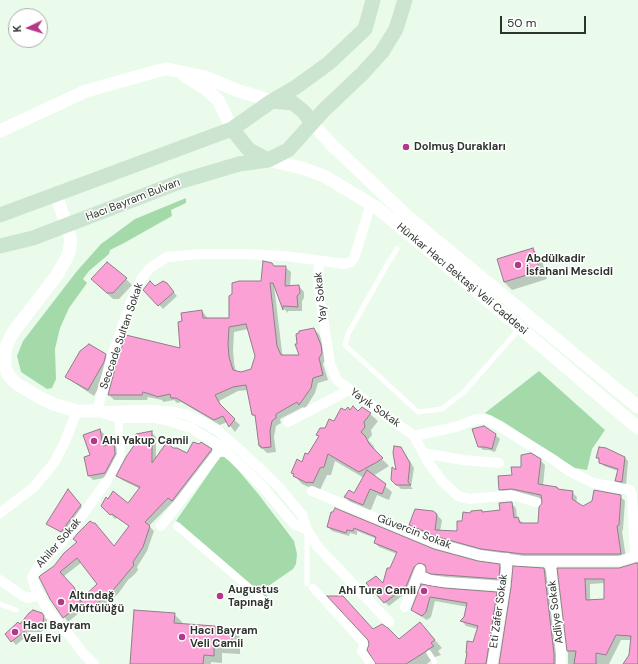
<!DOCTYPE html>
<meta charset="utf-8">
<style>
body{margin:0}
#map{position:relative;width:638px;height:664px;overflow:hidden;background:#eafbec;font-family:"DM Sans",sans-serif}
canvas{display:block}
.north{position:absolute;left:8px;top:8px;width:40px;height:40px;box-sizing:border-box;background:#fff;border:1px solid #abadab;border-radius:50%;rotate:266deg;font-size:11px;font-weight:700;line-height:16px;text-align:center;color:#2d332d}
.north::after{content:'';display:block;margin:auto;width:14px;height:18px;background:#b3388a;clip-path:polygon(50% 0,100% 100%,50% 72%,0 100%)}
.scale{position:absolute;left:500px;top:16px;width:86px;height:18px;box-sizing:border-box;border:2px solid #2d332d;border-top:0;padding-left:5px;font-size:12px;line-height:14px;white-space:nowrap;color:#2d332d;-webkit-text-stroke:3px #fff;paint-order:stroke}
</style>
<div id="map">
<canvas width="638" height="664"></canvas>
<div class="north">K</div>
<div class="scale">50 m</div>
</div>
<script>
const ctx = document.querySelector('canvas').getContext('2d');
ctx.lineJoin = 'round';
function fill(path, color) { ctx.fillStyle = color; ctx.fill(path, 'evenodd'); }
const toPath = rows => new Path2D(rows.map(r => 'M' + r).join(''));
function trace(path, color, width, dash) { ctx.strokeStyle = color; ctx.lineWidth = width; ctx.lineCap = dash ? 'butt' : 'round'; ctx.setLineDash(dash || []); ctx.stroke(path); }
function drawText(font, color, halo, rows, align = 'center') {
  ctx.font = font + ' "DM Sans",sans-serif'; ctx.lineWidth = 3; ctx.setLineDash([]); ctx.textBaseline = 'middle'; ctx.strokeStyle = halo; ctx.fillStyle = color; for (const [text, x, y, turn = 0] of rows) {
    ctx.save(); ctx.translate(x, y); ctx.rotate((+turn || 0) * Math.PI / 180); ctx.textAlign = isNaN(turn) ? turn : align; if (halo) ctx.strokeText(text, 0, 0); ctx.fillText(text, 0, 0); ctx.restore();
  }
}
const green = toPath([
 [186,198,186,203,171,210,172,216,124,243,110,250,109,254,89,271,83,279,87,283,69,308,60,328,55,349,56,379,52,388,47,389,21,372,17,356,23,341,77,271,101,244,135,219],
 [539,371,605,430,592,449,587,470,575,468,502,421,485,413],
 [220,457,226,457,234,465,259,495,294,541,297,554,296,564,293,569,264,589,270,603,176,521]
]);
const shadow = toPath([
 [533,249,541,257,547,279,512,290,504,282],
 [272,264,276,267,285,267,291,272,290,287,299,286,304,292,304,298,302,301,302,311,288,311,288,313,284,309,274,285,282,352,283,356,300,356,314,329,319,334,325,351,326,358,323,364,328,380,318,383,315,393,305,409,303,407,280,419,281,423,276,426,274,437,276,452,267,453,260,446,256,418,252,414,248,390,238,391,219,401,224,410,240,425,235,432,227,422,220,425,181,402,177,403,174,400,163,402,162,400,148,397,147,400,114,400,109,395,181,349,202,311,207,317,207,319,230,319,262,282],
 [248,329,256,356,252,370,241,373,236,372,234,363,233,350,234,332],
 [126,279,132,285,119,299,113,299,98,285],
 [155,287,171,289,177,296,163,309,145,289],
 [105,355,111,361,109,368,94,396,73,382,67,376],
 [345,411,370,414,378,421,371,430,372,435,368,440,373,445,377,454,389,466,373,476,392,492,389,500,377,495,370,512,352,504,345,497,355,494,364,478,335,461,331,475,327,475,320,490,315,490,302,484,292,473,303,463,325,429,334,423],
 [486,427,500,439,495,452,489,450,483,450,479,446,473,430],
 [100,430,104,434,106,446,114,444,118,448,119,458,109,477,93,480,89,476,86,458,91,456],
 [151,432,156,437,156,460,173,449,187,454,211,449,215,454,176,505,173,502,149,526,154,531,147,551,137,567,138,570,135,574,128,580,118,594,94,613,82,601,85,608,68,622,51,599,55,567,77,542,74,539,95,524,115,547,130,527,117,518,115,519,102,505,128,504,140,489,122,480,117,476],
 [82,562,99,584,81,600,78,592,63,577],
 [400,448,404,452,414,468,411,487,413,489,401,489,396,484],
 [624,457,628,461,626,485,620,484,616,480,618,471,604,466,597,458],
 [540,460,545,465,543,486,557,488,560,490,572,492,577,497,576,503,583,507,620,496,625,501,623,530,622,531,626,558,529,559,487,553,444,541,415,530,410,524,437,515,442,520,440,531,458,532,463,522,471,514,481,511,483,513,501,510,511,503,516,508,517,518,523,523,539,524,543,504,542,499,518,493,505,494,500,489,522,468],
 [71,494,84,509,65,535,48,523],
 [332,513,434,550,478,562,499,565,503,569,502,582,436,577,431,575,427,571,427,567,423,566,407,597,403,595,389,606,367,584,383,585,397,554,379,547,375,543,377,539,357,531,357,535,350,533,349,536,332,531,328,527],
 [638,564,638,664,624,664,630,655,632,640,621,640,609,664,568,664,568,654,558,568,619,568],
 [605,583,605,600,590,601,590,584],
 [544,568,549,573,559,664,500,664],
 [422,585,444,589,497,593,502,598,491,664,466,664,468,654,467,653,474,643,478,629,466,626,462,621,465,617,468,607,435,601,431,617,427,620,417,614,412,610],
 [343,597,373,630,399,640,427,631,442,648,438,651,441,655,435,657,427,664,377,664,370,643],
 [41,614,47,620,47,627,41,632,27,632,29,634,16,645,6,634],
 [174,614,182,622,182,625,215,627,217,629,232,629,240,637,240,654,222,653,222,663,211,662,211,664,132,664]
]);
const building = toPath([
 [533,248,540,271,504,282,497,259,533,248],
 [263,261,272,263,274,266,286,266,285,286,299,285,300,293,297,296,298,307,283,306,283,310,273,283,270,283,277,346,281,355,299,355,295,344,297,344,296,334,299,333,299,331,314,328,321,345,322,353,319,358,323,375,313,378,311,388,299,405,297,402,276,414,276,418,272,421,270,431,271,447,261,448,261,446,259,446,255,415,252,415,246,385,233,387,215,395,220,404,235,419,229,427,223,416,214,420,176,398,171,398,170,394,157,397,156,396,143,392,142,395,108,395,117,361,126,335,180,348,178,322,182,321,181,313,202,310,203,318,229,318,229,296,232,294,232,283,239,281,261,281,263,261],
 [246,324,255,356,251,369,241,372,233,370,229,357,228,344,229,327,246,324],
 [107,262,127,278,113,293,107,293,91,279,107,262],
 [150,281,155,286,163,281,167,283,174,292,158,306,143,290,150,281],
 [89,344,106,354,104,362,88,390,65,377,80,351,89,344],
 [353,406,358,411,362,407,371,413,364,422,365,427,361,432,366,437,366,438,370,445,383,458,377,462,359,472,328,454,324,467,320,468,313,483,308,482,307,483,293,476,294,474,291,473,297,459,302,462,305,453,308,454,319,436,316,435,320,428,325,428,329,419,334,421,341,408,345,410,348,407,350,410,353,406],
 [484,426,496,434,492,449,485,447,478,447,472,429,484,426],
 [100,429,103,446,114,443,115,454,105,473,88,476,84,457,90,455,83,435,100,429],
 [152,431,152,463,167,442,173,448,177,448,187,453,193,442,199,444,201,442,212,449,172,501,168,498,145,522,150,526,143,547,133,562,134,565,114,589,101,600,89,610,80,600,97,584,77,558,60,572,74,587,81,604,63,618,50,599,39,577,41,575,54,566,64,553,77,542,73,539,78,533,90,521,93,523,95,523,114,546,129,526,112,514,110,515,101,506,106,497,108,499,113,491,128,503,140,487,116,476,126,457,135,444,135,436,136,434,152,431],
 [394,446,401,447,410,463,408,482,411,485,396,485,391,480,392,467,396,470,393,453,394,446],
 [599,447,606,448,625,457,622,482,615,481,618,469,599,463,599,458,596,458,599,447],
 [531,453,541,459,538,484,557,487,558,489,573,491,572,499,583,506,592,501,594,490,621,495,619,525,617,526,621,554,523,554,481,549,438,537,409,525,415,509,433,511,437,514,435,530,457,531,457,521,462,521,463,512,470,513,471,511,482,510,482,512,500,510,499,503,510,502,512,502,514,518,518,517,520,523,538,523,539,507,542,503,541,495,512,489,499,490,498,476,512,475,511,467,521,467,521,455,531,453],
 [367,470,386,484,382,494,370,489,363,505,344,497,349,490,354,493,367,470],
 [68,489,81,505,61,532,46,524,68,489],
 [335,508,434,549,478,561,500,564,499,579,431,574,426,572,426,568,425,565,419,563,414,567,403,594,399,592,384,603,366,583,376,576,383,583,387,568,390,568,397,552,374,543,376,537,354,528,353,531,347,530,346,533,327,527,331,512,333,512,335,508],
 [636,563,638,563,638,664,623,664,629,655,631,636,616,635,606,655,596,653,596,664,574,664,576,651,567,651,557,568,619,568,636,563],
 [585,579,604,579,604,599,586,600,585,579],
 [513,566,544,568,554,654,554,664,499,664,511,587,513,566],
 [421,584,444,588,497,592,486,664,465,664,467,653,466,653,467,641,473,642,478,626,460,621,464,617,467,603,430,597,426,612,422,616,411,610,421,584],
 [327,596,343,596,373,629,382,624,388,628,399,639,420,622,435,640,431,643,434,646,427,650,425,652,406,664,376,664,367,650,369,644,368,640,327,596],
 [33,610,42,613,44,616,43,623,37,628,25,629,26,630,11,642,5,634,18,622,20,624,29,613,33,610],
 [134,610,175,613,174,623,215,626,215,628,232,628,232,646,214,646,214,656,204,655,203,664,130,664,134,610]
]);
const service = toPath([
 [397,249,388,263,348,334,345,345,418,412,442,409,464,392,520,328],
 [307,533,307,584],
 [0,604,16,610],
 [429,653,435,662,434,664]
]);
const pedestrian = toPath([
 [107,481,121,455,118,418],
 [177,526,269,605],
 [313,588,364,644,361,651,371,664]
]);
const minor = toPath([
 [319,261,318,284,330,364,337,380,414,436,428,462,442,481,458,496,469,499,511,495,536,502],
 [97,411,111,359,130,304,141,279,150,268,167,257,200,254,246,254,285,256,345,264,351,262,354,258,371,204],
 [97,411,118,418,155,418,166,420,191,428,215,443,231,456,262,486,294,524,307,530,318,547,389,622],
 [103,411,152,410,175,412,187,415,205,423,218,431,240,450,279,487,302,515,307,530],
 [288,422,349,390],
 [414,436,455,427,477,419,483,419,489,420,554,460,569,471,593,483,630,490,632,495,635,556],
 [423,453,463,460,499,463],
 [312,491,436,543,480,555,523,561,619,561,635,556,638,556],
 [0,513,34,487,54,463,64,444,77,411],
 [161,526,225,443],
 [550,561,561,654,561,664],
 [418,576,430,580,445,582,505,586],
 [0,580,23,596,29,598,39,595],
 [405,607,420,569],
 [94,664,82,652,75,642,49,612,35,587,32,577,38,567,62,543,107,481],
 [492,664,504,592,507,558]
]);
const tertiary = toPath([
 [185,76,206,89,218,100,232,129],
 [312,123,332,145,408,217,638,407],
 [0,131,86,91,157,71,167,69,205,77,236,90,272,101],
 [268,160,302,168,324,176,376,207,426,248,638,428],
 [56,194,71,240,69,252,66,259,57,275,14,331,7,344,5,354,5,366,8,375,17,384,39,397,53,404,77,411,97,411]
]);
const secondary = toPath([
 [272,101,293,103,304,112,312,123],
 [232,129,249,150,268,160],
 [0,215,232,129,272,101,296,87,329,63,365,29,373,0],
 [0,246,33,238,182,181,239,164,268,160,288,150,324,110,362,74,382,52,396,29,405,0]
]);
const markers = [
 [406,147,4,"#b3388a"],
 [518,265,4,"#b3388a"],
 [94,441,4,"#b3388a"],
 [424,591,4,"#b3388a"],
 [220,596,4,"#b3388a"],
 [61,602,4,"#b3388a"],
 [15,632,4,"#b3388a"],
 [182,637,4,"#b3388a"]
];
const poiNames = [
 ["Dolmuş Durakları",414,147],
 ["Abdülkadir",526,259],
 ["İsfahani Mescidi",526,272],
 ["Ahi Yakup Camii",102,441],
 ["Augustus",228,590],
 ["Tapınağı",228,603],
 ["Ahi Tura Camii",416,591,"right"],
 ["Altındağ",69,596],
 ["Müftülüğü",69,609],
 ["Hacı Bayram",23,626],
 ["Veli Evi",23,639],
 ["Hacı Bayram",190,631],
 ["Veli Camii",190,644]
];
const streetNames = [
 ["Hacı Bayram Bulvarı",133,200,-21],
 ["Hünkar Hacı Bektaşi Veli Caddesi",462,279,40],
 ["Yay Sokak",321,297,-96],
 ["Seccade Sultan Sokak",122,336,-71],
 ["Yayık Sokak",375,408,35],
 ["Güvercin Sokak",414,532,21],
 ["Ahiler Sokak",59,543,-49],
 ["Eti Zafer Sokak",499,611,-82],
 ["Adliye Sokak",556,612,-97]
];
fill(green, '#a4daa9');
fill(shadow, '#0003');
fill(building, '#fba1d6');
trace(building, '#907e88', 1);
trace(service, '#fff', 5);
trace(pedestrian, '#fff', 8);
trace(minor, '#fff', 10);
trace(tertiary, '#fff', 13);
trace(secondary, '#cce5d0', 15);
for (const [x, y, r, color] of markers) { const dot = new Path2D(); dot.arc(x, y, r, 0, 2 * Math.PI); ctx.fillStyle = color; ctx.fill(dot); trace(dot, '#fff', 1.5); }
drawText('bold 11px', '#2d332d', '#fff', poiNames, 'left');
drawText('11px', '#2d332d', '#fff', streetNames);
</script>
